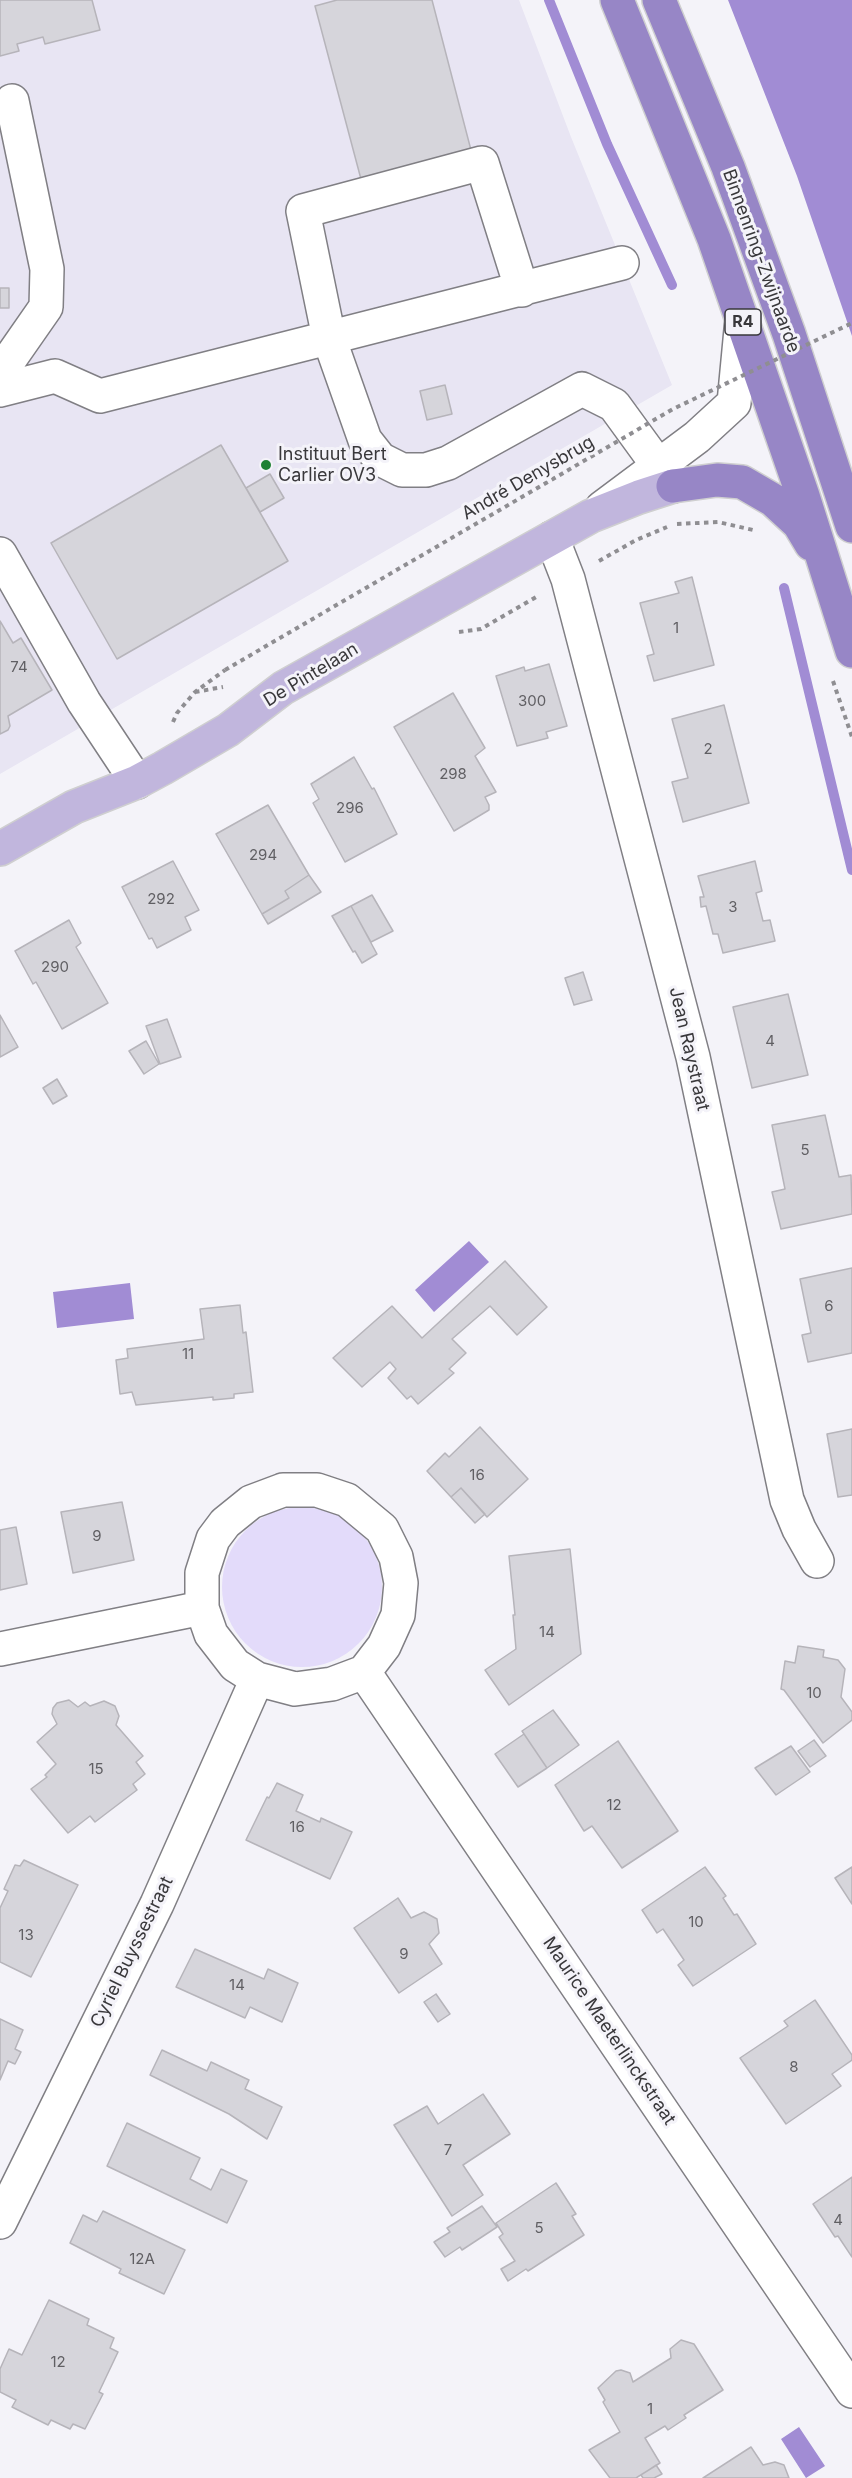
<!DOCTYPE html>
<meta charset="utf-8">
<style>
body{margin:0}
canvas{display:block;background:#f4f3f9}
</style>
<canvas width="852" height="2478"></canvas>
<script>
const ctx = document.querySelector('canvas').getContext('2d');
ctx.lineJoin = 'round';
function fill(path, color) { ctx.fillStyle = color; ctx.fill(path, 'evenodd'); }
const toPath = rows => new Path2D(rows.map(r => 'M' + r).join(''));
function trace(path, color, width, dash) { ctx.strokeStyle = color; ctx.lineWidth = width; ctx.lineCap = dash ? 'butt' : 'round'; ctx.setLineDash(dash || []); ctx.stroke(path); }
function drawText(font, color, halo, rows, align = 'center') {
  ctx.font = font + ' Inter,sans-serif'; ctx.lineWidth = 6; ctx.setLineDash([]); ctx.textBaseline = 'middle'; ctx.strokeStyle = halo; ctx.fillStyle = color; for (const [text, x, y, turn = 0] of rows) {
    ctx.save(); ctx.translate(x, y); ctx.rotate((+turn || 0) * Math.PI / 180); ctx.textAlign = isNaN(turn) ? turn : align; if (halo) ctx.strokeText(text, 0, 0); ctx.fillText(text, 0, 0); ctx.restore();
  }
}
const built = toPath([
 [0,0,519,0,571,137,672,385,0,774]
]);
const green = toPath([
 '222 1587a80 80 0 1 1 160 0a80 80 0 1 1-160 0Z'
]);
const water = toPath([
 [728,0,852,0,852,336,797,176],
 [469,1241,489,1262,434,1312,415,1290],
 [130,1283,134,1319,57,1328,53,1292],
 [799,2427,825,2466,806,2478,781,2439]
]);
const stream = toPath([
 [549,0,607,144,672,285],
 [784,588,852,870]
]);
const building = toPath([
 [0,0,92,0,100,30,45,44,43,37,17,44,19,51,0,56,0,0],
 [337,0,432,0,472,154,362,183,315,6,337,0],
 [0,288,9,288,9,308,0,308,0,288],
 [445,385,452,414,427,420,420,391,445,385],
 [221,445,288,561,117,659,51,543,221,445],
 [270,474,284,498,260,512,246,488,270,474],
 [692,577,714,665,654,681,647,656,654,654,640,603,679,593,675,582,692,577],
 [0,621,13,643,21,638,52,690,8,716,10,726,8,730,0,734,0,621],
 [549,664,567,726,546,732,548,738,517,746,496,676,524,667,525,671,549,664],
 [453,693,485,748,475,756,496,792,485,797,489,805,489,810,454,831,394,727,453,693],
 [724,705,749,803,683,822,672,782,688,778,672,719,724,705],
 [354,757,372,789,374,788,397,834,345,862,313,803,319,799,311,784,354,757],
 [268,805,309,875,285,891,289,898,262,914,216,834,268,805],
 [173,861,199,910,185,917,191,930,157,948,152,938,149,939,122,887,173,861],
 [755,861,762,891,756,893,763,921,770,920,775,941,723,953,718,934,713,934,706,906,701,907,700,897,704,897,698,876,755,861],
 [309,875,321,892,268,924,262,914,289,898,285,891,309,875],
 [372,895,393,931,371,942,351,906,372,895],
 [351,906,377,954,362,963,355,951,353,952,332,916,351,906],
 [69,920,81,943,76,947,108,1003,62,1029,36,982,33,984,15,951,69,920],
 [583,972,592,1000,574,1005,565,978,583,972],
 [788,994,808,1075,752,1088,733,1007,788,994],
 [0,1015,18,1047,0,1057,0,1015],
 [167,1019,181,1057,160,1064,146,1026,167,1019],
 [146,1041,159,1064,144,1074,129,1051,146,1041],
 [57,1079,67,1096,53,1104,43,1088,57,1079],
 [825,1115,839,1177,851,1175,852,1214,781,1229,772,1192,785,1189,772,1125,825,1115],
 [505,1261,547,1307,517,1335,490,1306,452,1339,466,1353,449,1369,454,1373,418,1404,411,1396,407,1399,388,1378,396,1369,390,1362,362,1387,333,1358,392,1306,422,1338,505,1261],
 [852,1268,852,1353,808,1362,802,1335,811,1333,800,1279,852,1268],
 [240,1305,243,1333,246,1332,253,1392,234,1394,234,1398,213,1400,213,1397,136,1405,132,1392,120,1394,116,1360,128,1358,127,1349,204,1339,200,1309,240,1305],
 [480,1427,528,1479,487,1517,461,1488,451,1497,427,1471,445,1453,449,1457,480,1427],
 [852,1429,852,1495,838,1497,827,1434,852,1429],
 [461,1488,485,1514,475,1523,451,1497,461,1488],
 [122,1502,134,1560,73,1573,61,1512,122,1502],
 [16,1527,27,1584,0,1590,0,1530,16,1527],
 [570,1549,581,1654,509,1705,485,1670,516,1649,513,1615,515,1615,509,1556,570,1549],
 [798,1646,824,1650,823,1657,838,1660,845,1669,841,1697,852,1712,852,1720,823,1743,784,1690,781,1689,785,1661,795,1663,798,1646],
 [69,1700,78,1707,85,1702,90,1706,104,1701,115,1706,119,1716,116,1725,143,1756,136,1762,145,1774,133,1784,137,1790,95,1822,90,1816,68,1833,31,1789,47,1777,45,1775,56,1764,37,1742,57,1724,52,1714,53,1708,57,1703,69,1700],
 [553,1710,579,1745,547,1768,522,1731,553,1710],
 [524,1734,547,1768,518,1787,495,1754,524,1734],
 [814,1740,826,1756,810,1767,798,1751,814,1740],
 [618,1741,678,1831,622,1868,592,1826,584,1831,555,1785,618,1741],
 [791,1746,810,1772,776,1795,755,1768,791,1746],
 [277,1783,303,1795,296,1811,320,1822,321,1818,352,1832,330,1879,246,1840,267,1797,269,1798,277,1783],
 [24,1860,78,1885,31,1977,0,1962,0,1908,8,1891,4,1889,15,1865,20,1866,24,1860],
 [705,1867,726,1896,723,1898,734,1915,737,1914,756,1944,693,1986,678,1965,684,1960,663,1929,657,1933,642,1910,705,1867],
 [852,1867,852,1904,835,1878,852,1867],
 [398,1898,411,1918,424,1912,437,1919,439,1933,429,1944,442,1964,399,1993,354,1928,398,1898],
 [195,1949,264,1979,268,1969,298,1983,282,2022,250,2007,245,2018,176,1987,195,1949],
 [436,1994,450,2014,438,2022,424,2002,436,1994],
 [815,2000,852,2055,852,2060,832,2074,841,2086,786,2124,740,2058,788,2026,784,2021,815,2000],
 [0,2019,23,2030,15,2049,21,2052,15,2064,8,2061,0,2080,0,2019],
 [162,2050,207,2071,211,2062,249,2080,245,2089,282,2107,267,2139,229,2114,150,2075,162,2050],
 [483,2094,510,2134,463,2165,483,2195,452,2216,394,2125,427,2106,438,2124,483,2094],
 [127,2123,200,2158,190,2179,211,2190,221,2169,247,2181,227,2223,107,2166,127,2123],
 [852,2177,852,2257,838,2236,835,2237,813,2204,852,2177],
 [556,2183,576,2214,572,2216,584,2235,528,2271,526,2269,508,2281,501,2269,515,2261,499,2237,503,2234,496,2223,556,2183],
 [482,2206,497,2227,462,2250,460,2247,445,2257,434,2242,450,2232,447,2228,482,2206],
 [103,2211,185,2250,164,2294,119,2273,121,2269,70,2243,83,2215,97,2222,103,2211],
 [49,2300,89,2319,87,2325,114,2338,110,2348,118,2352,99,2392,103,2394,85,2429,73,2424,70,2429,51,2420,48,2425,12,2407,16,2400,0,2392,0,2369,9,2349,22,2355,49,2300],
 [681,2340,694,2344,723,2390,684,2415,686,2418,668,2430,665,2426,645,2438,660,2463,636,2478,610,2478,589,2450,620,2432,603,2402,605,2400,598,2388,616,2371,621,2370,630,2373,633,2382,671,2358,670,2349,681,2340],
 [751,2447,763,2465,775,2462,784,2465,789,2478,703,2478,751,2447],
 [656,2465,662,2474,654,2478,643,2478,641,2475,656,2465]
]);
const path = toPath([
 [677,524,718,522,753,530],
 [599,561,636,540,667,527],
 [459,632,481,629,538,596],
 [833,681,852,737],
 [195,692,223,687],
 [173,722,177,713,195,692,225,670]
]);
const minor = toPath([
 [522,290,482,163,303,211,329,338,365,440,380,459,402,470,426,470,448,463,582,389,614,405,673,486],
 [0,373,46,307,47,269,12,101],
 [0,390,55,376,100,396,622,263],
 [602,508,697,437,734,403,742,319],
 [552,538,568,579,693,1057,787,1500,799,1529,817,1561],
 [0,554,84,702,137,782],
 [283,1490,317,1490,347,1500,382,1529,396,1557,401,1583,398,1615,384,1646,364,1672,332,1684,295,1689,257,1679,235,1665,211,1634,202,1608,202,1573,213,1539,225,1523,251,1502,283,1490],
 [0,1649,202,1608],
 [364,1672,852,2391],
 [0,2222,157,1904,257,1679]
]);
const major = toPath([
 [0,849,74,807,137,782,163,768,228,730,283,688,591,516,639,497,673,486]
]);
const highway = toPath([
 [617,0,714,239,803,496,852,651],
 [659,0,728,167,789,334,852,526],
 [673,486,717,480,742,482,773,500,799,524,811,544]
]);
const pathBridge = toPath([
 [225,670,673,409,852,323]
]);
const markers = [
 [266,465,6,"#1f8134"]
];
const numberNames = [
 ["1",676,628],
 ["74",19,667],
 ["300",532,701],
 ["2",708,749],
 ["298",453,774],
 ["296",350,808],
 ["294",263,855],
 ["292",161,899],
 ["3",733,907],
 ["290",55,967],
 ["4",770,1041],
 ["5",805,1150],
 ["6",829,1306],
 ["11",188,1354],
 ["16",477,1475],
 ["9",97,1536],
 ["14",547,1632],
 ["10",814,1693],
 ["15",96,1769],
 ["12",614,1805],
 ["16",297,1827],
 ["10",696,1922],
 ["13",26,1935],
 ["9",404,1954],
 ["14",237,1985],
 ["8",794,2067],
 ["7",448,2150],
 ["4",838,2220],
 ["5",539,2228],
 ["12A",142,2259],
 ["12",58,2362],
 ["1",650,2409]
];
const shields = [
 [743,322,36]
];
const shieldNames = [
 ["R4",743,322]
];
const streetNames = [
 ["Binnenring-Zwijnaarde",761,261,70],
 ["André Denysbrug",528,478,-30],
 ["De Pintelaan",311,675,-31],
 ["Jean Raystraat",689,1049,77],
 ["Cyriel Buyssestraat",132,1952,-64],
 ["Maurice Maeterlinckstraat",609,2031,56]
];
const poiNames = [
 ["Instituut Bert",278,455],
 ["Carlier OV3",278,476]
];
fill(built, '#e8e5f3');
fill(green, '#e3dbfa');
fill(water, '#a18cd4');
trace(stream, '#a18cd4', 10);
fill(building, '#d6d5db');
trace(building, '#b6b4ba', 1.5);
trace(minor, '#807f84', 36);
trace(major, '#cfcfd0', 36);
trace(highway, '#cfcfd0', 36);
trace(path, '#8f8e92', 4, [4.5, 4.5]);
trace(minor, '#fff', 33);
trace(major, '#c1b6dd', 33);
trace(highway, '#9786c6', 33);
trace(pathBridge, '#8f8e92', 4, [4.5, 4.5]);
for (const [x, y, r, color] of markers) { const dot = new Path2D(); dot.arc(x, y, r, 0, 2 * Math.PI); ctx.fillStyle = color; ctx.fill(dot); trace(dot, '#f4f3f9', 2); }
drawText('15px', '#605f63', null, numberNames);
for (const [x, y, w] of shields) { const box = new Path2D(); box.roundRect(x - w / 2, y - 13, w, 26, 4.5); ctx.fillStyle = '#f4f3f9'; ctx.fill(box); trace(box, '#39383b', 1.5); }
drawText('bold 16px', '#39383b', null, shieldNames);
drawText('18px', '#39383b', '#f4f3f9', streetNames);
drawText('18px', '#39383b', '#f4f3f9', poiNames, 'left');
</script>
